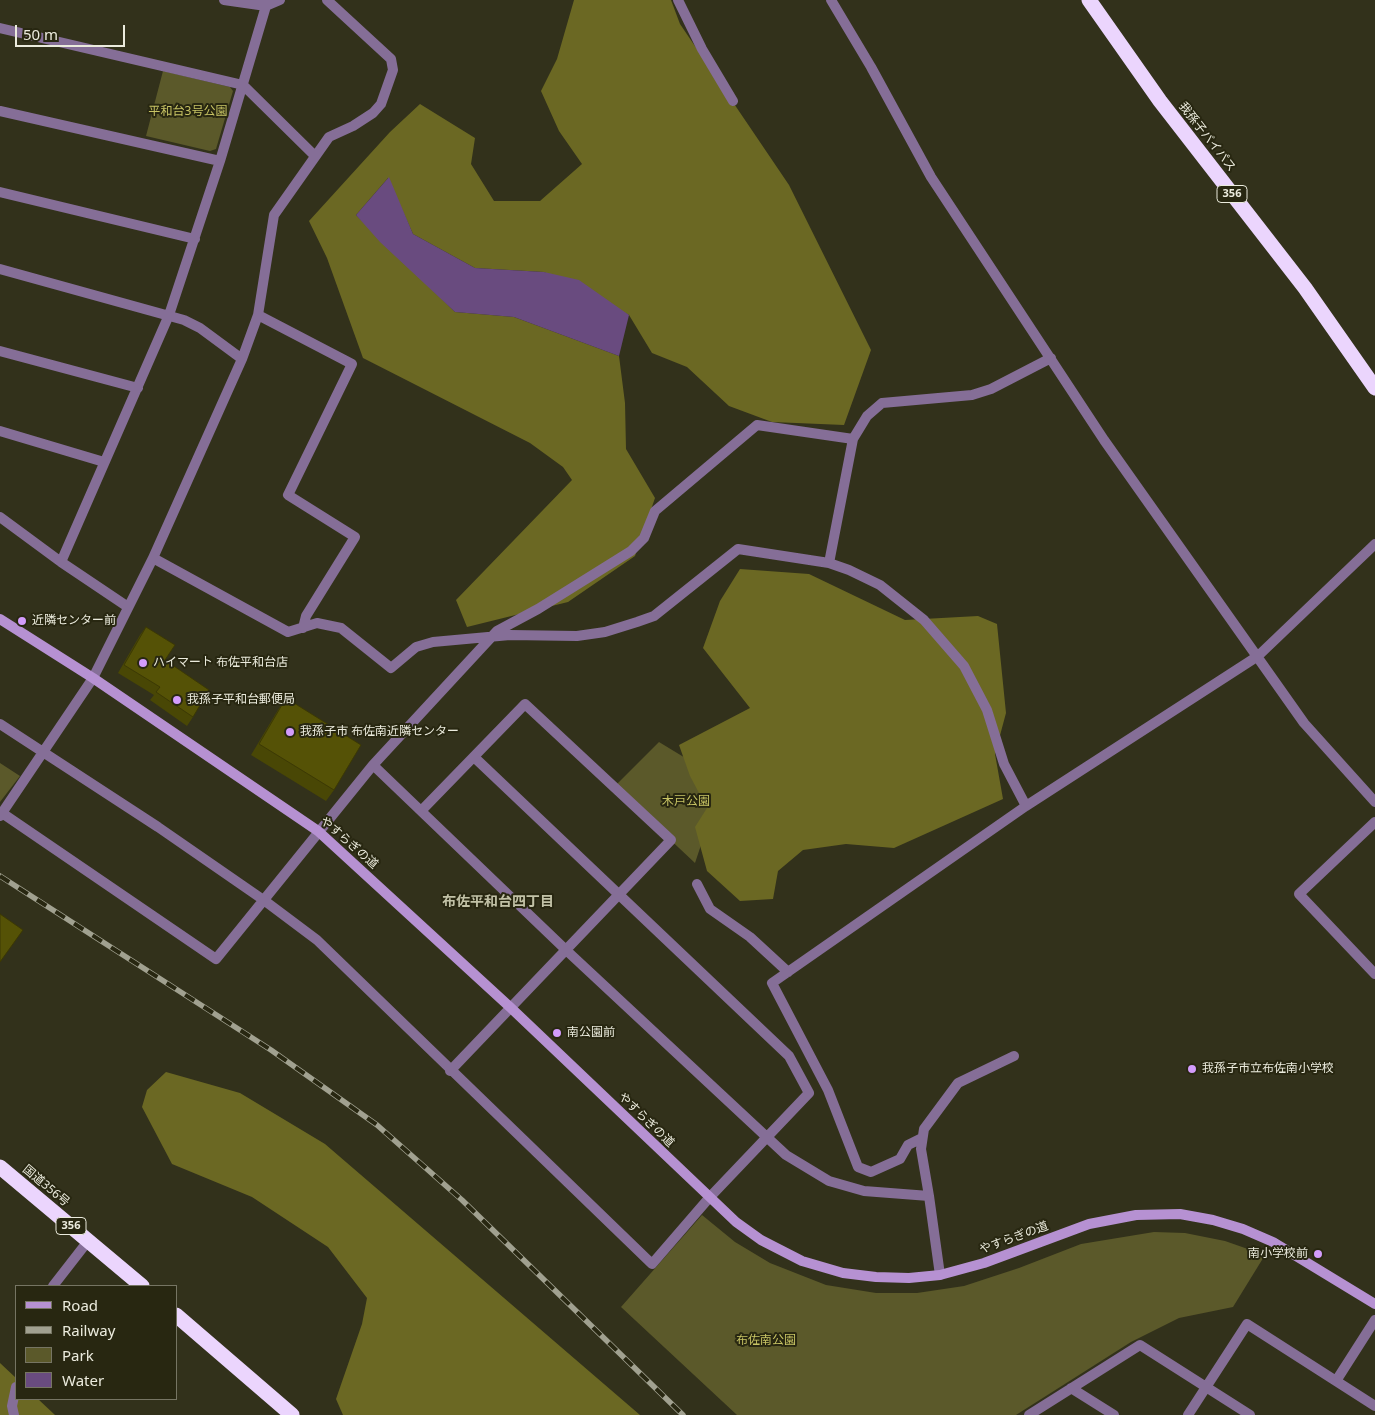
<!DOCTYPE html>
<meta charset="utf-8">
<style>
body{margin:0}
#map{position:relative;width:1375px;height:1415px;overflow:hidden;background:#32311b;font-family:"Noto Sans",sans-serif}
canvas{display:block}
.legend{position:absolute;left:15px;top:1285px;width:162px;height:115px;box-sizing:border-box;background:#282711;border:1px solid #767563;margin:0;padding:6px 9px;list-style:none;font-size:15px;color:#ebebdd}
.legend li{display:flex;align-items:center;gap:10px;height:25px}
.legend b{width:25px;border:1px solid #767563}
.scale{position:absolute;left:15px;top:25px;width:110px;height:22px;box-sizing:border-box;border:2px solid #ebebdd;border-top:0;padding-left:6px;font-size:15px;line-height:18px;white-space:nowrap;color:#ebebdd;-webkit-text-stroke:4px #282711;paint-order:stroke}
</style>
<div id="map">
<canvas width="1375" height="1415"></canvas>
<ul class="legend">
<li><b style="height:6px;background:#b691d2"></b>Road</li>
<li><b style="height:6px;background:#a1a190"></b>Railway</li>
<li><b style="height:14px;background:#5b592a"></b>Park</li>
<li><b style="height:14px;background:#694b7f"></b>Water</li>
</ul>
<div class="scale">50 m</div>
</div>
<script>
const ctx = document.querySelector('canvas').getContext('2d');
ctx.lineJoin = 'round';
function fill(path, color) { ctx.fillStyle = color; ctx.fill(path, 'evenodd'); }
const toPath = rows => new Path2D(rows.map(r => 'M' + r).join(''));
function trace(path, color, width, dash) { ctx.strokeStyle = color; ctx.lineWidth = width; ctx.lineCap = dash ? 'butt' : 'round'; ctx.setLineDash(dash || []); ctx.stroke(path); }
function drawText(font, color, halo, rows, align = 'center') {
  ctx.font = font + ' "Noto Sans","Noto Sans JP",sans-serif'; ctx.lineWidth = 4; ctx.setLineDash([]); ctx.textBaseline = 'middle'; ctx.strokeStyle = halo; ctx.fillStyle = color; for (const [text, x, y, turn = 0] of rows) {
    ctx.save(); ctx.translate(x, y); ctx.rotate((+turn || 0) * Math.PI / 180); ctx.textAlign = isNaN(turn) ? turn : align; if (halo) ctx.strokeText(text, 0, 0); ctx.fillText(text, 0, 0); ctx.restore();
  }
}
const green = toPath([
 [163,71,230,87,233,91,216,149,210,151,146,136],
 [659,742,756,801,704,836,695,863,614,787],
 [0,763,20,776,0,802],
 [702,1215,735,1242,770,1263,826,1285,876,1293,917,1293,964,1286,1019,1268,1081,1244,1154,1232,1185,1233,1225,1241,1265,1255,1233,1307,1179,1318,1131,1342,1016,1415,737,1415,621,1307]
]);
const forest = toPath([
 [574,0,671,0,680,24,789,185,871,350,844,425,772,422,729,406,687,367,652,353,629,315,544,272,475,268,413,234,388,178,356,215,455,312,514,317,619,356,625,403,626,449,655,498,635,556,568,602,467,627,456,600,572,480,563,467,530,443,363,358,327,258,309,221,390,132,420,104,475,138,471,164,494,201,540,201,582,164,559,131,541,91,557,59],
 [740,569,809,574,905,620,978,616,997,624,1006,713,995,754,1003,799,894,848,846,844,803,850,778,871,773,899,740,901,707,871,695,827,707,808,690,776,679,745,750,708,703,648,720,601],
 [166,1072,240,1093,325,1144,640,1415,343,1415,336,1399,362,1324,367,1298,328,1247,252,1197,172,1164,142,1107,147,1090],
 [0,1363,16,1378,16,1399,38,1399,55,1415,0,1415]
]);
const water = toPath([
 [389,177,413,234,475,268,544,272,579,280,629,315,619,356,514,317,455,312,380,242,356,215]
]);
const street = toPath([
 [224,0,266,6,280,0],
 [678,0,702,49,733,101],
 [831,0,871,67,931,177,1104,440,1304,723,1375,802],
 [0,28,243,85,314,155],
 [0,111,220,161],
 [0,192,195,239],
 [0,269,184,320,200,328,242,359],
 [258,315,352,364,288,495,355,537,306,616,303,628],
 [0,351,138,388],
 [0,431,104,462],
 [0,517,61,562,128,607],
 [153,558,288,632,317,623,341,628,391,668,416,647,433,642,510,635,577,636,605,632,637,622,654,616,738,549,829,563,849,570,880,585,924,620,964,666,987,710,1004,764,1026,806],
 [61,562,169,315,220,161,266,6,265,0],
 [829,563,853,439,867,416,882,403,972,395,991,389,1051,358],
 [0,724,158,827,265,901,317,940,652,1264,709,1198,809,1093,789,1056,474,757],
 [373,765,566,950,786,1155,829,1181,864,1191,929,1196,940,1275],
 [421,811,525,704,671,840,450,1071],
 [2,813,216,959,373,765,497,631,538,609,631,551,644,538,655,511,757,425,853,439],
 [0,816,93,678,153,558,242,359,258,315,274,215,329,137,353,126,373,113,381,104,393,70,391,59,327,0],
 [1375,822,1299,894,1375,974],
 [697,884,710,909,750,937,788,972],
 [922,1138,908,1145,900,1159,871,1172,858,1167,828,1090,772,983,1026,806,1258,656,1375,544],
 [929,1196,921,1149,924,1129,958,1083,1014,1056],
 [53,1286,88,1241],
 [1336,1381,1375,1320],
 [1071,1388,1114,1415],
 [14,1415,12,1406,16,1387],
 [1029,1415,1140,1345,1250,1415],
 [1188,1415,1247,1324,1375,1406]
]);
const secondary = toPath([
 [0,619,93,678,318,831,511,1008,736,1222,761,1240,802,1261,843,1273,876,1277,909,1278,940,1275,984,1263,1089,1224,1136,1215,1180,1214,1213,1220,1243,1229,1273,1242,1375,1304]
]);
const highway = toPath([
 [1089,0,1160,101,1305,288,1375,388],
 [0,1167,142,1286],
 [176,1315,292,1415]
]);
const rail = toPath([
 [0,876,271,1050,377,1125,462,1200,683,1415]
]);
const wall = toPath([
 [146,627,165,660,193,717,187,726,150,700,154,695,118,673,140,635],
 [286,698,334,790,326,801,251,755,278,710]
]);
const building = toPath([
 [146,627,175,645,165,660,209,690,193,717,156,692,160,687,124,665,146,627],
 [286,698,361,745,334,790,259,744,286,698],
 [0,914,23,930,0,962,0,914]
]);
const markers = [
 [22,621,5,"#d39cfc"],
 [143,663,5,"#d39cfc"],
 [177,700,5,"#d39cfc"],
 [290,732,5,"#d39cfc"],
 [557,1033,5,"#d39cfc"],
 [1192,1069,5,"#d39cfc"],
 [1318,1254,5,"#d39cfc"]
];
const shields = [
 [1232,194,30],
 [71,1226,30]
];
const shieldNames = [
 ["356",1232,194],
 ["356",71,1226]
];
const parkNames = [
 ["平和台3号公園",188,112],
 ["木戸公園",686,802],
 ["布佐南公園",766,1341]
];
const streetNames = [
 ["我孫子バイパス",1207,137,52],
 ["やすらぎの道",349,843,41],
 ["やすらぎの道",646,1120,44],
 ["国道356号",46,1186,40],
 ["やすらぎの道",1014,1238,-20]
];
const poiNames = [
 ["近隣センター前",32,621],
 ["ハイマート 布佐平和台店",153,663],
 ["我孫子平和台郵便局",187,700],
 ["我孫子市 布佐南近隣センター",300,732],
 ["南公園前",567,1033],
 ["我孫子市立布佐南小学校",1202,1069],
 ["南小学校前",1308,1254,"right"]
];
const neighbourhoodNames = [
 ["布佐平和台四丁目",498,902]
];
fill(green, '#5b592a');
fill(forest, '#6b6823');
fill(water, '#694b7f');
trace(street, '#856e97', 10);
trace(secondary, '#b691d2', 10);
trace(highway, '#ebd5fd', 15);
trace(rail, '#a1a190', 5.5);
trace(rail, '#282711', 4, [11]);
fill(wall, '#494705');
fill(building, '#555206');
trace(building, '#3c3904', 1);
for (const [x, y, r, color] of markers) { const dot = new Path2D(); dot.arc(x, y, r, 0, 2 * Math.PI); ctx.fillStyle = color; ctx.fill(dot); trace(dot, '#282711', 2); }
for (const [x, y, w] of shields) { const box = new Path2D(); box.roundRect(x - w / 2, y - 8.5, w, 17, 4); ctx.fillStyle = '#282711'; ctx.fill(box); trace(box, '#ebebdd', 1); }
drawText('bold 11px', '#ebebdd', null, shieldNames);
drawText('12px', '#c8c464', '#282711', parkNames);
drawText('12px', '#ebebdd', '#282711', streetNames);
drawText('12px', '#ebebdd', '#282711', poiNames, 'left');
drawText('bold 14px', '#c2c2a7', '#282711', neighbourhoodNames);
</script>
